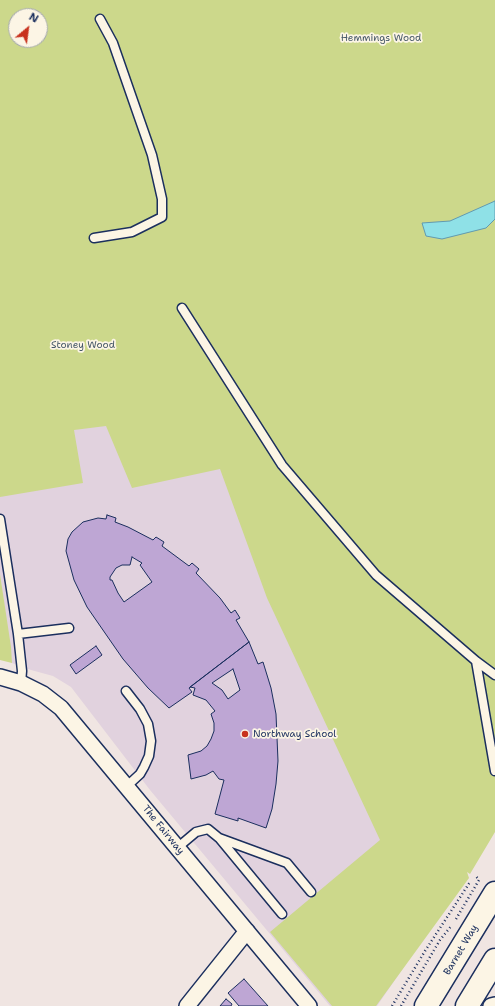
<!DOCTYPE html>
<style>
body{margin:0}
#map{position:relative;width:495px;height:1006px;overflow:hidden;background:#f0e5e2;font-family:"Shantell Sans",sans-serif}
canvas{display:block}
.north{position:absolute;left:8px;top:8px;width:40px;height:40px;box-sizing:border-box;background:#fcf5e5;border:1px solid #a2a6af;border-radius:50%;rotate:29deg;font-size:11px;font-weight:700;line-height:16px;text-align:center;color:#1b2f5e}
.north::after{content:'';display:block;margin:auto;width:14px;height:18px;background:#c8321e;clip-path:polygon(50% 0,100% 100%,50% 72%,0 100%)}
</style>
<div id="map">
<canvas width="495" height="1006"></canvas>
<div class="north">N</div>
</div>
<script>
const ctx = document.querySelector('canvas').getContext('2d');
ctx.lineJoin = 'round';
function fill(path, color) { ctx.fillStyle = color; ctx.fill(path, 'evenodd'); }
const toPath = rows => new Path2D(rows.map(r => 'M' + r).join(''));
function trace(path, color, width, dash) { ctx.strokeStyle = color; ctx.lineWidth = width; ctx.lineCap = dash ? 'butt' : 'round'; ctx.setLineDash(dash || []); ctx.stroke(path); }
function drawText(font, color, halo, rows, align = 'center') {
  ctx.font = font + ' "Shantell Sans",sans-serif'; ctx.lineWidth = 3.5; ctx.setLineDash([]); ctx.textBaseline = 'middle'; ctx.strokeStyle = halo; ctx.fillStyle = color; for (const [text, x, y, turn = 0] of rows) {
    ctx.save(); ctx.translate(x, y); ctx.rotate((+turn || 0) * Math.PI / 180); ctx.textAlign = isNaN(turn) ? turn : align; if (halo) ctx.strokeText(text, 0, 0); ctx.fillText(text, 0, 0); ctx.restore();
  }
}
const built = toPath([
 [103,405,218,454,466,877,377,1006,330,1006,150,790,71,687,53,676,31,670,12,663,0,574,0,423]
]);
const green = toPath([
 [0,0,495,0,495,832,470,874,467,872,469,878,376,1006,332,1006,270,932,380,840,267,598,220,469,132,488,106,426,74,430,83,483,0,497],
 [16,16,40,16,40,40,16,40],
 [0,574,11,647,12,663,0,660]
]);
const water = toPath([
 [495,201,495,219,486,228,442,239,426,236,422,223,450,221,495,201]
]);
const building = toPath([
 [107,515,116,518,115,522,128,527,153,540,156,537,164,542,162,546,189,566,192,563,199,569,196,573,220,598,231,613,235,610,240,618,236,620,249,642,189,688,192,692,169,708,148,688,123,659,87,607,74,580,66,551,68,539,72,532,83,522,98,518,106,519,107,515],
 [132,557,142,563,140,565,152,582,124,602,118,593,112,580,110,580,110,577,116,568,122,565,130,565,132,557],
 [249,642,258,664,263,662,271,688,276,714,278,761,276,784,272,809,266,828,238,818,238,821,215,814,224,780,219,779,213,771,206,775,191,779,188,755,201,751,207,746,211,739,214,731,214,723,211,714,215,711,206,700,193,695,195,688,190,687,249,642],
 [233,669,240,690,228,699,222,690,212,683,233,669],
 [96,646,102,655,76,674,70,665,96,646],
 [244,979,268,1006,239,1006,228,993,244,979],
 [226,999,232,1004,231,1006,220,1006,226,999]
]);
const path = toPath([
 [456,919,479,880,475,875],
 [392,1006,425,951,470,882],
 [401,1006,440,940,452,925]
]);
const lane = toPath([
 [94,238,132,232,162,217,162,199,152,155,113,43,100,19],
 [182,308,282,465,376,575,476,661,495,771],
 [0,519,18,634,22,671,21,683],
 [18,634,69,628],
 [476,661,495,675],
 [126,691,140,709,148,724,151,741,149,756,144,767,140,774,127,786],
 [220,839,282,914],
 [177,848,196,832,208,829,219,838,287,863,311,892]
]);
const street = toPath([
 [0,677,21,683,43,694,61,708,309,1006],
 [187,1006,247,931],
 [491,1006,495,1005]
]);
const highway = toPath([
 [426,1006,495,893],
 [467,1006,495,960]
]);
const markers = [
 [245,734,4,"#c8321e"]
];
const parkNames = [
 ["Hemmings Wood",381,38],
 ["Stoney Wood",83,345]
];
const poiNames = [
 ["Northway School",253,734]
];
const streetNames = [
 ["The Fairway",163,830,51],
 ["Barnet Way",461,950,-59]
];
fill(built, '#e1d2de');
fill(green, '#ccd88b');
fill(water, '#8fe1e7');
trace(water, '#619ab0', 1);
fill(building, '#bea6d4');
trace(building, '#1b2f5e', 1);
trace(lane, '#1b2f5e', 11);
trace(street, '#1b2f5e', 18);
trace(highway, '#1b2f5e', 25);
trace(path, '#1b2f5e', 2.5, [1, 3]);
trace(lane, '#fcf5e5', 8);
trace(street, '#fcf5e5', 15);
trace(highway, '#fcf5e5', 22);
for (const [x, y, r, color] of markers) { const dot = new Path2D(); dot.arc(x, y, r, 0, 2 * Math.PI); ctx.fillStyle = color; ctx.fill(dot); trace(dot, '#fcf5e5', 1.5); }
drawText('10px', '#475969', '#fcf5e5', parkNames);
drawText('10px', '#1b2f5e', '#fcf5e5', poiNames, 'left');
drawText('10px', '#1b2f5e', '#fcf5e5', streetNames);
</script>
